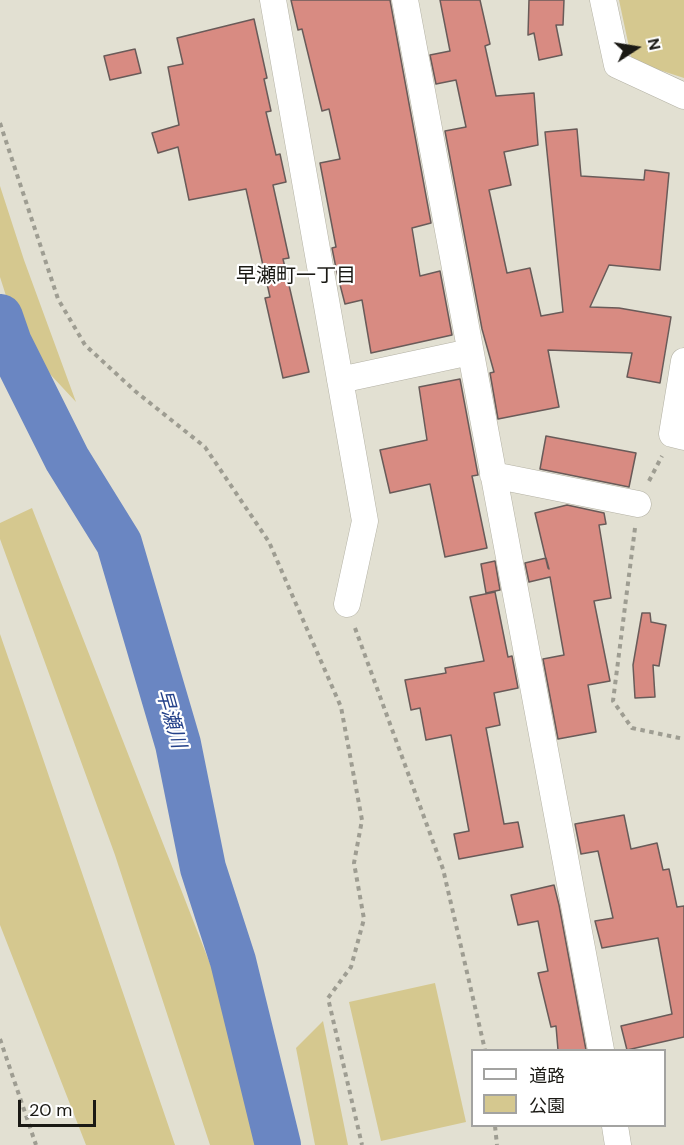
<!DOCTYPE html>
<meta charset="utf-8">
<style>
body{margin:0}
#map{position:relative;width:684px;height:1145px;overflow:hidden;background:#e2e0d2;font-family:"DM Sans","Noto Sans JP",sans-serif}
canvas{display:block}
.legend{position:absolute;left:471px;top:1049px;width:195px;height:78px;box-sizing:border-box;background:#fff;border:2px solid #a3a3a1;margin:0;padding:8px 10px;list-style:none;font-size:18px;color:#1a1914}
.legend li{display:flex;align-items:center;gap:12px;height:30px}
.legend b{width:30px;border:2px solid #a3a3a1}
.north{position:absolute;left:606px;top:18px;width:60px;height:60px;-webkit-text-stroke:4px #fff;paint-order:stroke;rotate:78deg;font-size:16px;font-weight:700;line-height:24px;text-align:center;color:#1a1914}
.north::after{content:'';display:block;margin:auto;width:21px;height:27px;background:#1a1914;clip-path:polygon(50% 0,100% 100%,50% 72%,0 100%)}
.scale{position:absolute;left:18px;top:1100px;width:78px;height:27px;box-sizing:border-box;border:3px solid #1a1914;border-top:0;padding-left:8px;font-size:18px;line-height:21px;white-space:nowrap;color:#1a1914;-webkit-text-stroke:4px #fff;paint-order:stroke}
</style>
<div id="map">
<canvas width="684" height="1145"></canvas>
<ul class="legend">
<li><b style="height:8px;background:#fff"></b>道路</li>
<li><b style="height:16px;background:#d5c88f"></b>公園</li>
</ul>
<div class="north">N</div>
<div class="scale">20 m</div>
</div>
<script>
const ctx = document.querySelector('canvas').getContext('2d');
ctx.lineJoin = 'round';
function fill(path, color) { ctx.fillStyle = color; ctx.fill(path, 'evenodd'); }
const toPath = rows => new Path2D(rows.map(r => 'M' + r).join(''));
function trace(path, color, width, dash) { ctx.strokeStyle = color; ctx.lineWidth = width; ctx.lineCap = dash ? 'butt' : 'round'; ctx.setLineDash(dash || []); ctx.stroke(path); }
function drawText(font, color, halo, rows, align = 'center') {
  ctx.font = font + ' "DM Sans","Noto Sans JP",sans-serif'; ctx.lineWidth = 4.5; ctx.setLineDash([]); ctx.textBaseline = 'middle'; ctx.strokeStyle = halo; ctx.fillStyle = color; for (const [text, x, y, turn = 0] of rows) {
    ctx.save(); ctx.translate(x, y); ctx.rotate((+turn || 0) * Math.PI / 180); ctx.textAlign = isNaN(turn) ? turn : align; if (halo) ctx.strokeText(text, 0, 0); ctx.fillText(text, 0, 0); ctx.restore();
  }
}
const green = toPath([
 [619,0,684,0,684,78,632,61],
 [0,186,24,260,76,402,35,358,16,327,0,277],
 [32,508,239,1038,256,1145,210,1145,115,855,0,539,0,523],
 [0,634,27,712,175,1145,86,1145,0,925],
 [435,983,466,1122,381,1141,349,1002],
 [323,1021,348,1145,315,1145,296,1048]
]);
const river = toPath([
 [0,317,9,343,67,459,119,543,178,744,203,868,233,961,278,1145]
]);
const building = toPath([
 [291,0,390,0,431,223,412,228,420,276,440,271,452,335,371,353,362,300,345,304,337,273,332,248,336,247,320,163,340,159,329,109,322,111,302,29,298,30,291,0],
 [440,0,480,0,490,44,485,46,496,96,534,93,538,145,504,152,511,185,489,190,507,273,530,268,541,316,563,312,545,132,577,129,581,176,644,180,645,170,669,173,660,270,609,265,590,307,619,308,671,317,660,383,627,377,632,353,548,350,559,407,498,419,490,373,494,372,482,329,445,131,466,127,456,80,436,84,430,55,450,51,440,0],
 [529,0,564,0,563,25,556,25,562,55,539,60,534,33,528,35,529,0],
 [254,19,267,78,264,79,271,111,266,112,276,155,280,154,286,182,273,185,289,258,283,259,309,372,283,378,265,298,270,297,246,189,189,200,178,147,158,153,152,133,179,125,168,67,183,64,177,38,254,19],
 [135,49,141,73,110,80,104,56,135,49],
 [460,379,478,475,472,476,487,548,445,557,430,484,390,493,380,450,427,440,419,387,460,379],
 [546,436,636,453,629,487,540,469,546,436],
 [567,505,604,513,606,524,599,525,611,598,594,601,610,681,588,685,596,732,558,739,543,659,564,655,550,577,529,582,525,563,546,558,549,569,548,568,535,513,567,505],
 [495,561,500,590,486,593,481,564,495,561],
 [495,592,508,657,512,656,518,688,494,693,500,725,486,728,504,824,518,822,523,847,459,859,454,834,469,831,451,735,426,740,420,708,411,710,405,680,446,673,445,668,484,661,470,597,495,592],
 [642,613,650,613,651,622,666,625,659,666,653,665,655,697,635,698,633,665,642,613],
 [624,815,631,849,657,843,663,870,669,869,677,907,684,906,684,1037,627,1050,621,1026,672,1014,658,938,602,948,595,921,613,918,598,851,581,854,575,824,624,815],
 [554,885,559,905,586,1050,558,1050,556,1026,551,1027,538,973,548,971,538,921,518,925,511,895,554,885]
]);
const path = toPath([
 [0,123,58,299,85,345,135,391,205,447,269,542,341,707,362,820,354,863,364,919,351,967,328,998,362,1145],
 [649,481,662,456],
 [635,528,613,701,632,728,684,739],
 [355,628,443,869,485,1050],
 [0,1039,36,1145],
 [495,1126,497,1145]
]);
const street = toPath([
 [273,0,365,521,347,604],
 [405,0,601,1050],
 [603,0,617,65,684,96],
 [684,361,672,434,684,437],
 [340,380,470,352],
 [493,475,638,504],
 [615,1126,618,1145]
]);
const neighbourhoodNames = [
 ["早瀬町一丁目",296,277]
];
const waterNames = [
 ["早瀬川",170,719,74]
];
fill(green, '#d5c88f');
trace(river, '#6a86c2', 46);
fill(building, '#d88b82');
trace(building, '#695b59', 1.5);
trace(street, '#b3b1a4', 27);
trace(path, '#9e9d92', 4, [4.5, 4.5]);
trace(street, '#fff', 26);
drawText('20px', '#1a1914', '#fff', neighbourhoodNames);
drawText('italic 20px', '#25428a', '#fff', waterNames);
</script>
